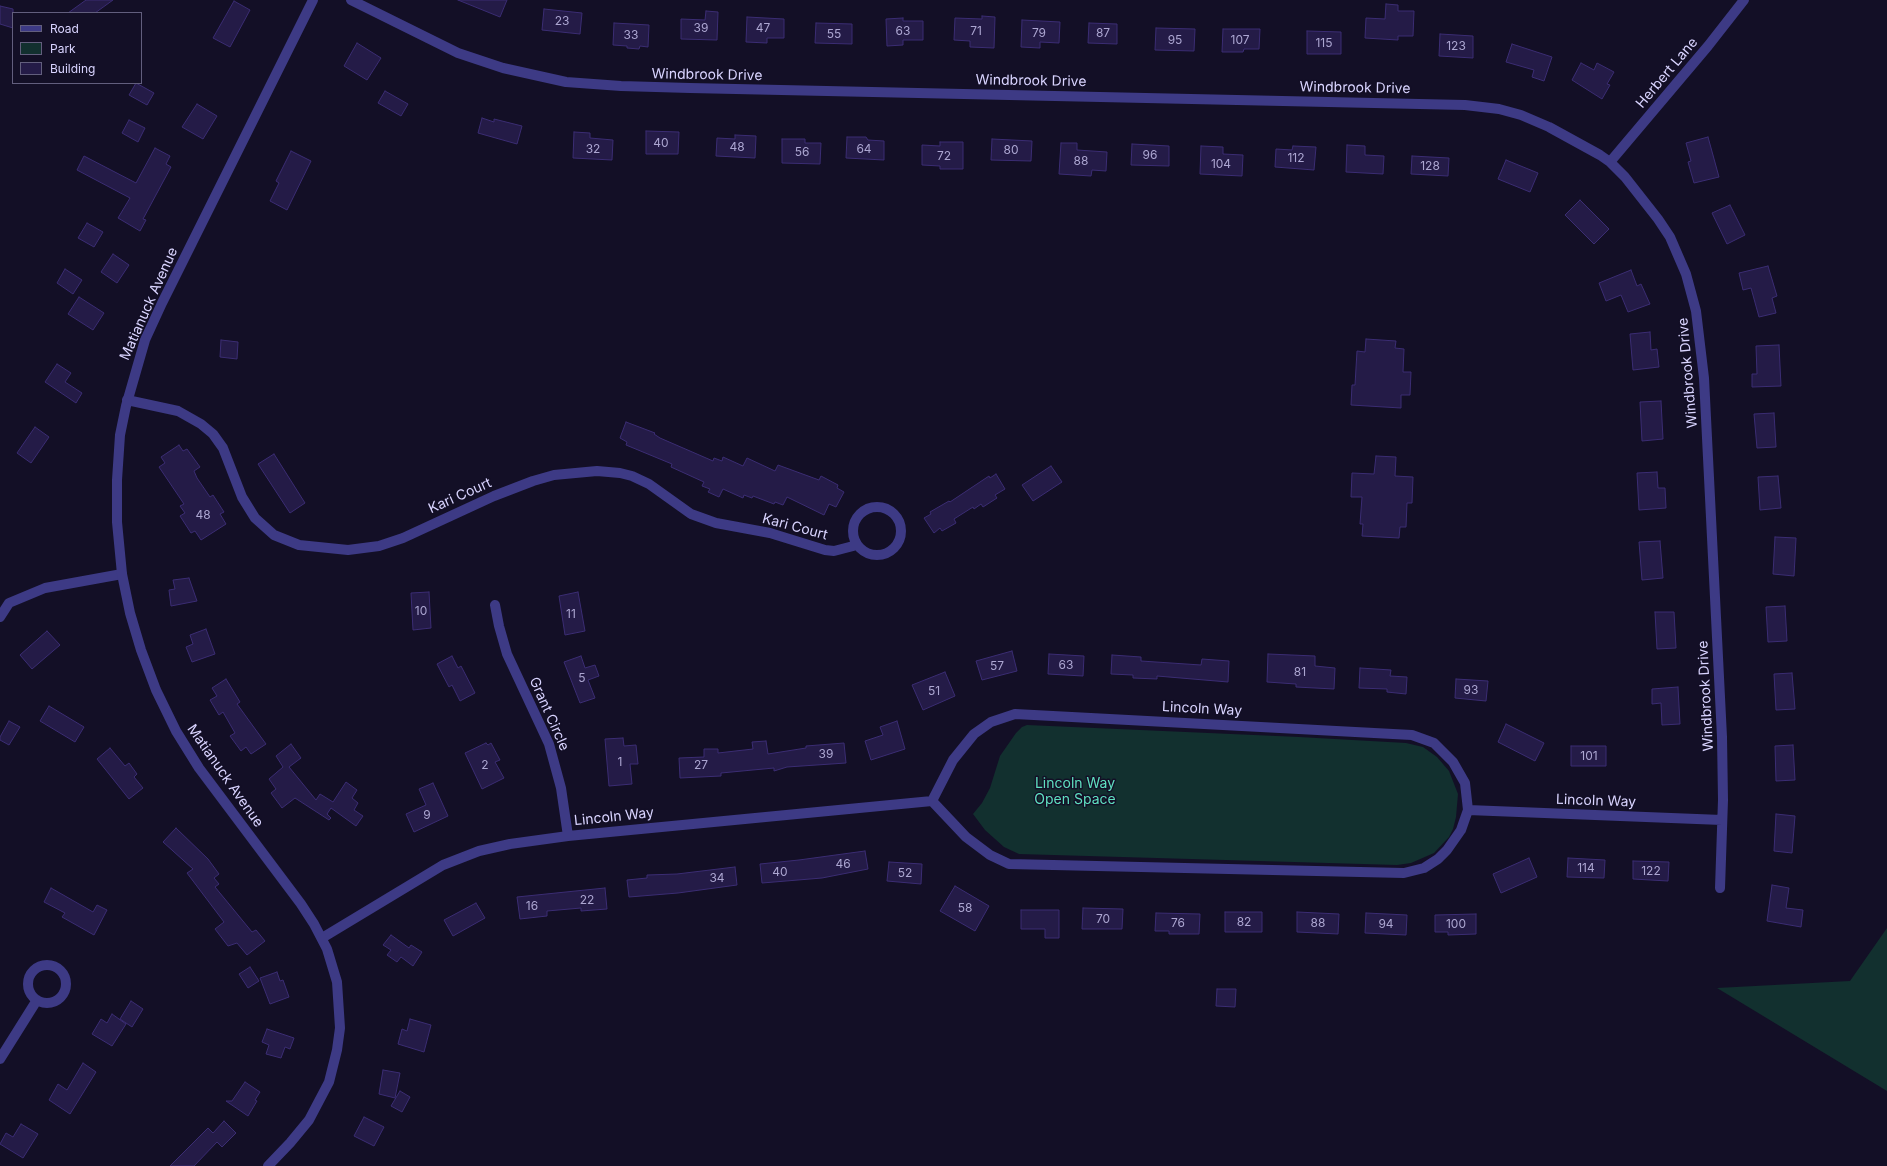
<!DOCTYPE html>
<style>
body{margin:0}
#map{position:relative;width:1887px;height:1166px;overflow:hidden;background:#130f26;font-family:Inter,sans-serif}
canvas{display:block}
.legend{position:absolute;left:12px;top:12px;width:130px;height:72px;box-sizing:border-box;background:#130f26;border:1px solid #625e7d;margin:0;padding:5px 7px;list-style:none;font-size:12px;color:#d9d4ff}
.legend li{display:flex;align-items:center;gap:8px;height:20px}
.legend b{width:20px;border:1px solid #625e7d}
</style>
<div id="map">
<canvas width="1887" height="1166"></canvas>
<ul class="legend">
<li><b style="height:5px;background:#3d3a85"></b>Road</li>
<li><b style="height:11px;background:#12302f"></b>Park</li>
<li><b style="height:11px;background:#241b47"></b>Building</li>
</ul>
</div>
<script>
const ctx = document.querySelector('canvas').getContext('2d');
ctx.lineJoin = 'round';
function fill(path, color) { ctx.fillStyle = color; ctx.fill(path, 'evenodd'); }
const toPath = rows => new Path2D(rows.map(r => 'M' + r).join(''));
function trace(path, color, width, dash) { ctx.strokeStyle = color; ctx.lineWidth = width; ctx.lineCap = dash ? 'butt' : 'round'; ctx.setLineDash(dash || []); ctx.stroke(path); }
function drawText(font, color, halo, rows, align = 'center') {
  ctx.font = font + ' Inter,sans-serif'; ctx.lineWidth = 3; ctx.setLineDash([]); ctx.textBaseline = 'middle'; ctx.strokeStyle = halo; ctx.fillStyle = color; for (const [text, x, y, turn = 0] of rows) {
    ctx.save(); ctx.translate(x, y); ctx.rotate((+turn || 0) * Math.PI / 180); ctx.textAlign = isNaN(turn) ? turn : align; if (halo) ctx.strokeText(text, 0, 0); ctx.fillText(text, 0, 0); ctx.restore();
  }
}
const green = toPath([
 [1027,725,1299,737,1406,743,1423,747,1437,757,1449,771,1458,794,1456,817,1453,829,1449,837,1434,853,1411,863,1397,865,1019,854,1004,847,985,830,973,814,982,803,990,788,1000,756,1016,733,1022,727],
 [1887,928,1887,1091,1717,988,1850,981]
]);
const building = toPath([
 [86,0,113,0,95,13,68,13,86,0],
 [458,0,507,0,500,17,458,0],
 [234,1,250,10,230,47,213,38,234,1],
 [1386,4,1398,5,1398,11,1414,11,1413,36,1398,36,1398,40,1365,38,1366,18,1385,19,1386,4],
 [0,6,13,9,13,28,0,24,0,6],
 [544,9,582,13,580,34,542,30,544,9],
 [706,11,718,12,717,40,681,39,681,19,705,20,706,11],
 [982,16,995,17,994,48,970,47,970,41,954,40,955,18,982,19,982,16],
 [747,17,784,19,784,38,767,38,767,43,746,42,747,17],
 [903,18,903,21,923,21,923,40,903,40,903,45,887,46,886,19,903,18],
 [1022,20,1060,22,1059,43,1040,42,1040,48,1021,47,1022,20],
 [614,23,649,25,648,47,640,46,639,49,627,48,627,46,613,45,614,23],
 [816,23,852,24,852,44,815,43,816,23],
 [1089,23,1117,24,1117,44,1088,43,1089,23],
 [1156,28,1195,29,1194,51,1155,50,1156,28],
 [1223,29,1260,29,1259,49,1244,49,1243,52,1222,52,1223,29],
 [1307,31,1341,32,1341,54,1307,54,1307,31],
 [1440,34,1473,36,1473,58,1439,56,1440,34],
 [357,43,381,58,367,80,344,66,357,43],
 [1512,44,1552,57,1544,81,1532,77,1534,70,1506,62,1512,44],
 [1581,63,1594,70,1597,63,1614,72,1607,84,1610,85,1602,99,1572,80,1581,63],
 [136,83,154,93,147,105,129,95,136,83],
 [385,91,408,104,401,116,378,103,385,91],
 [197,104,217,116,203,139,182,127,197,104],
 [482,118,494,122,494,119,522,126,517,144,478,133,482,118],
 [129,120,145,128,138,142,122,133,129,120],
 [646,131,679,132,678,154,646,154,646,131],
 [574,132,590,133,590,138,613,140,612,160,573,158,574,132],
 [735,135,756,136,755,158,716,156,717,138,735,139,735,135],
 [847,137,866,137,868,140,884,141,884,160,846,158,847,137],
 [1708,137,1719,177,1694,183,1688,162,1691,161,1686,143,1708,137],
 [782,139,805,139,805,143,821,143,820,164,782,163,782,139],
 [992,139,1032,141,1031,161,991,160,992,139],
 [940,142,963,142,963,169,940,169,940,166,922,165,922,145,940,146,940,142],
 [1061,143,1077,143,1077,150,1107,152,1106,171,1092,170,1091,176,1059,174,1061,143],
 [1132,144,1169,146,1169,166,1131,165,1132,144],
 [1347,145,1365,146,1365,155,1384,156,1383,174,1346,172,1347,145],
 [1201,146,1223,147,1223,154,1243,155,1242,176,1200,174,1201,146],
 [1293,146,1316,147,1314,170,1275,167,1276,149,1292,150,1293,146],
 [155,148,170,156,166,164,171,167,143,219,146,220,140,231,118,218,130,198,77,170,84,156,136,183,155,148],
 [291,151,311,161,287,210,270,201,279,183,276,181,291,151],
 [1412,156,1449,158,1448,176,1411,174,1412,156],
 [1506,160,1538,173,1530,192,1498,179,1506,160],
 [1580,200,1609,229,1594,244,1565,215,1580,200],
 [1730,205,1745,235,1727,244,1712,213,1730,205],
 [87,223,103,232,94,247,78,238,87,223],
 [113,254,129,265,117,283,101,272,113,254],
 [1768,266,1777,296,1772,298,1776,313,1759,317,1751,288,1743,290,1739,273,1768,266],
 [65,269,82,280,73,294,57,283,65,269],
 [1631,270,1637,286,1641,284,1650,304,1628,312,1621,295,1606,301,1599,283,1631,270],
 [79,297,104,313,93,330,68,314,79,297],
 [1650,332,1651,350,1657,349,1659,367,1633,370,1630,334,1650,332],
 [1366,339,1396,341,1395,348,1404,349,1403,372,1411,372,1410,395,1401,395,1401,408,1351,405,1352,385,1355,385,1357,351,1365,352,1366,339],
 [221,340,238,342,237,359,220,357,221,340],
 [1779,345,1781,386,1752,387,1752,374,1757,374,1756,346,1779,345],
 [57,364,71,373,65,382,82,393,76,403,45,382,57,364],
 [1661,401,1663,439,1642,441,1640,402,1661,401],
 [1774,413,1776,447,1757,448,1754,414,1774,413],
 [626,422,655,433,654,434,660,438,713,461,714,458,722,461,723,457,743,466,747,458,775,471,778,465,819,480,821,476,838,485,837,488,844,492,836,507,829,504,824,515,787,497,783,505,775,502,774,504,753,496,752,498,744,495,743,498,723,489,719,497,708,492,710,489,702,486,704,482,671,467,672,464,626,445,627,442,620,438,626,422],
 [35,427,49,437,31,463,17,453,35,427],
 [179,445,183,451,187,449,200,467,194,471,197,478,210,497,213,495,224,512,220,514,226,524,201,540,195,531,191,533,180,516,185,513,180,506,184,504,159,467,165,463,161,457,179,445],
 [274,454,305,503,290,513,258,464,274,454],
 [1376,456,1396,457,1395,476,1413,477,1412,503,1407,503,1406,527,1400,527,1399,538,1362,536,1363,524,1360,524,1362,497,1351,497,1352,473,1374,474,1376,456],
 [1051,466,1062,482,1033,501,1022,485,1051,466],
 [1657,472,1658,488,1665,488,1666,508,1639,510,1637,473,1657,472],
 [996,474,1005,489,995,495,997,498,983,507,981,504,974,509,973,507,954,519,956,523,942,531,940,528,934,533,924,518,931,514,930,512,949,501,950,502,989,476,990,478,996,474],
 [1778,476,1781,508,1760,510,1758,477,1778,476],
 [1775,537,1796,538,1794,576,1773,574,1775,537],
 [1660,541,1663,578,1642,580,1639,542,1660,541],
 [189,578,197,601,171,606,169,590,175,589,173,580,189,578],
 [429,592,431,628,413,630,411,593,429,592],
 [578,592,585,631,565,635,559,596,578,592],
 [1785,606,1787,641,1768,642,1766,607,1785,606],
 [1655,612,1674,612,1676,648,1657,649,1655,612],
 [206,629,215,654,192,662,186,647,193,644,190,635,206,629],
 [47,631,60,645,32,669,20,655,47,631],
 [1012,651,1017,671,982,680,976,661,1012,651],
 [1049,654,1084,656,1083,676,1048,674,1049,654],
 [1268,654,1315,656,1315,666,1335,668,1334,689,1296,687,1296,684,1267,682,1268,654],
 [1112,655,1141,657,1141,661,1201,665,1202,659,1229,661,1228,682,1157,676,1157,679,1133,678,1133,675,1111,674,1112,655],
 [452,656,458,668,461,666,475,693,460,701,452,685,449,687,437,664,452,656],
 [581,656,585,668,595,665,599,676,588,680,595,698,580,703,564,662,581,656],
 [1360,668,1391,670,1390,676,1407,677,1406,694,1387,692,1387,689,1359,688,1360,668],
 [945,672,955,696,923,710,912,685,945,672],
 [1792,673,1795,709,1776,710,1774,674,1792,673],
 [226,679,240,702,237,704,266,744,251,754,246,747,241,751,230,736,235,733,223,712,219,715,210,700,217,696,212,688,226,679],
 [1456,679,1488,681,1486,701,1455,698,1456,679],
 [1678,687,1680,724,1662,725,1661,703,1652,704,1652,689,1678,687],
 [49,706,84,727,75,742,40,721,49,706],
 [9,721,20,727,9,745,0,740,0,737,9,721],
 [897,721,905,749,871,760,865,741,883,735,880,727,897,721],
 [1506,724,1544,743,1535,761,1498,742,1506,724],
 [623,738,624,746,636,745,638,764,630,764,632,784,609,786,605,739,623,738],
 [766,741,768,754,806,748,806,746,844,743,846,763,787,767,774,771,774,768,721,773,721,776,680,778,679,758,704,757,704,749,718,749,718,753,753,749,752,742,766,741],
 [486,743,488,745,491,743,500,760,495,762,504,778,482,789,465,753,486,743],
 [291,744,301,758,289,767,316,800,320,794,333,802,346,782,357,790,352,798,358,803,354,810,363,816,356,826,331,808,327,814,331,818,329,820,295,798,282,808,271,793,276,789,269,779,283,767,276,756,291,744],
 [1793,745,1795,780,1776,781,1775,746,1793,745],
 [1571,746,1606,746,1606,766,1571,766,1571,746],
 [110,748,125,766,129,763,137,774,134,777,143,788,129,799,97,759,110,748],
 [433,783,448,816,414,832,406,814,426,805,419,789,433,783],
 [1776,814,1795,816,1792,853,1774,851,1776,814],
 [176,828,208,859,219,874,214,878,219,884,215,887,252,932,256,930,265,941,247,955,237,943,228,946,215,929,224,922,187,873,193,869,163,842,176,828],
 [865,851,868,869,822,878,762,883,760,864,799,860,865,851],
 [1529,858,1537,877,1501,893,1493,874,1529,858],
 [1568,858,1605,860,1604,878,1567,877,1568,858],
 [1633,861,1669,862,1668,881,1633,879,1633,861],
 [889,862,922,864,921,884,887,881,889,862],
 [735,867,737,885,678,893,629,897,627,880,647,878,647,875,677,874,735,867],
 [1772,885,1789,888,1786,908,1803,910,1801,927,1767,921,1772,885],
 [955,886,989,906,975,931,940,911,955,886],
 [51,888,93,912,97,905,107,910,94,935,62,917,65,913,44,902,51,888],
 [605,888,607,909,581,911,581,908,547,911,547,916,520,919,517,897,605,888],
 [476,903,485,918,453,936,444,920,476,903],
 [1083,908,1123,909,1122,929,1082,929,1083,908],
 [1021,910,1059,910,1059,938,1045,938,1045,929,1021,929,1021,910],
 [1225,912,1262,912,1262,932,1225,932,1225,912],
 [1297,912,1339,914,1338,934,1297,932,1297,912],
 [1156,913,1200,914,1199,934,1169,934,1169,931,1155,931,1156,913],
 [1366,913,1407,915,1406,935,1365,933,1366,913],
 [1476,914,1476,934,1448,935,1448,932,1435,932,1435,915,1476,914],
 [391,935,409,948,411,945,422,952,413,966,401,957,397,962,387,955,391,950,383,945,391,935],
 [250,967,259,981,248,988,239,974,250,967],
 [277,972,280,981,283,980,289,997,270,1004,260,978,277,972],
 [1217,989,1236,989,1235,1007,1216,1006,1217,989],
 [131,1001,143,1009,132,1027,120,1019,131,1001],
 [112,1014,126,1024,112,1046,92,1034,101,1019,107,1023,112,1014],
 [410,1019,431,1025,424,1052,398,1044,402,1029,407,1031,410,1019],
 [267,1029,294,1038,290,1049,285,1047,281,1058,266,1054,269,1045,262,1042,267,1029],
 [83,1063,96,1072,70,1114,49,1100,58,1084,67,1090,83,1063],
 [383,1070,400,1073,395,1098,379,1094,383,1070],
 [245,1082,260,1092,255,1100,257,1101,248,1116,226,1101,232,1101,245,1082],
 [400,1091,410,1097,402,1112,391,1106,400,1091],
 [364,1117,384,1127,374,1146,354,1136,364,1117],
 [224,1121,236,1133,222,1147,217,1142,194,1166,170,1166,208,1128,213,1133,224,1121],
 [21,1124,38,1134,23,1158,0,1144,6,1133,13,1137,21,1124]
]);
const minor = toPath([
 [351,0,458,53,503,68,566,82,621,86,690,88,1465,105,1499,109,1521,115,1549,127,1600,155,1610,162,1625,177,1658,219,1670,237,1686,274,1696,311,1704,378,1722,737,1723,800,1720,888],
 [1610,162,1708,46,1744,0],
 [127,400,178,411,201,424,213,434,223,448,242,497,255,518,274,535,299,545,348,550,379,546,403,538,494,496,533,481,554,475,597,471,620,473,632,476,649,484,691,514,716,523,770,533,825,550,834,551,857,545],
 '853 531a24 24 0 1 1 48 0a24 24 0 1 1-48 0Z',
 [495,605,499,626,507,654,549,744,561,788,568,836],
 [0,617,9,603,45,588,122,574],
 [1015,714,1412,735,1434,743,1453,762,1465,783,1468,810,1461,830,1447,850,1438,859,1424,868,1404,873,1009,864,990,855,966,837,932,801,953,760,974,734,991,722,1015,714],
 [1468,810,1722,820],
 [322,938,443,865,479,851,510,844,568,836,932,801],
 '28 984a19 19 0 1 1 38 0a19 19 0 1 1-38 0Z',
 [0,1059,37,1000]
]);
const tertiary = toPath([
 [268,1166,290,1143,309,1120,329,1082,337,1050,340,1028,337,982,327,949,314,924,301,904,199,768,176,731,156,690,141,650,130,613,122,574,117,522,117,480,120,435,126,406,145,340,162,303,313,0]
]);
const numberNames = [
 ["23",562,21],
 ["39",701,28],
 ["47",763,28],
 ["63",903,31],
 ["71",976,31],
 ["79",1039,33],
 ["87",1103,33],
 ["55",834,34],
 ["33",631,35],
 ["95",1175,40],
 ["107",1240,40],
 ["115",1324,43],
 ["123",1456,46],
 ["40",661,143],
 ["48",737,147],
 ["32",593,149],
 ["64",864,149],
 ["80",1011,150],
 ["56",802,152],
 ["96",1150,155],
 ["72",944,156],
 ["112",1296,158],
 ["88",1081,161],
 ["104",1221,164],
 ["128",1430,166],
 ["48",203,515],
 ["10",421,611],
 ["11",571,614],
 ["63",1066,665],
 ["57",997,666],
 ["81",1300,672],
 ["5",582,678],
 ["93",1471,690],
 ["51",934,691],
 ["39",826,754],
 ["101",1589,756],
 ["1",620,762],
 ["2",485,765],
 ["27",701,765],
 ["9",427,815],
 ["46",843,864],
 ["114",1586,868],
 ["122",1651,871],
 ["40",780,872],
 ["52",905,873],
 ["34",717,878],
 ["22",587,900],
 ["16",532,906],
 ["58",965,908],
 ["70",1103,919],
 ["82",1244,922],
 ["76",1178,923],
 ["88",1318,923],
 ["94",1386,924],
 ["100",1456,924]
];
const streetNames = [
 ["Herbert Lane",1667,73,-50],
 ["Windbrook Drive",707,75,1],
 ["Windbrook Drive",1031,81,1],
 ["Windbrook Drive",1355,88,1],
 ["Matianuck Avenue",149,304,-66],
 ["Windbrook Drive",1688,373,-95],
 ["Kari Court",460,496,-24],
 ["Kari Court",795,527,15],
 ["Windbrook Drive",1706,696,-93],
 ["Lincoln Way",1202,709,3],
 ["Grant Circle",549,714,66],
 ["Matianuck Avenue",225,776,55],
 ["Lincoln Way",1596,801,2],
 ["Lincoln Way",614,817,-6]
];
const parkNames = [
 ["Lincoln Way",1075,784],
 ["Open Space",1075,800]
];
fill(green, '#12302f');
fill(building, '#241b47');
trace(building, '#3b2d73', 1);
trace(minor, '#3d3a85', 10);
trace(tertiary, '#3d3a85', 10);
drawText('12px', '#aca6d1', null, numberNames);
drawText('14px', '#d9d4ff', '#130f26', streetNames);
drawText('14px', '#5fe0c0', '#130f26', parkNames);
</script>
